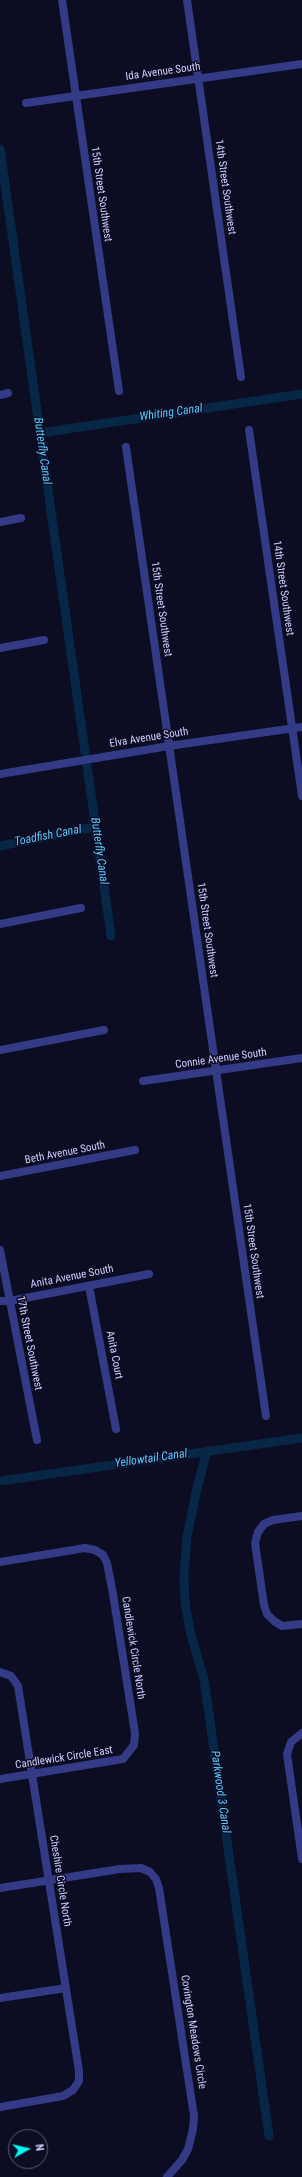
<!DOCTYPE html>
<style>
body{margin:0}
#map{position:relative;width:302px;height:2177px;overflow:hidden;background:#0c0c23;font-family:"Roboto Condensed",sans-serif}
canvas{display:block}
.north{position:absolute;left:8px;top:2129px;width:40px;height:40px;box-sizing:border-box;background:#0c0c23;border:1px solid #5a5a7b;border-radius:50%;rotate:82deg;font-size:11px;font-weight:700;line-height:16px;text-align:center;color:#cecfff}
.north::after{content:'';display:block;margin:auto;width:14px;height:18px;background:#00f9ef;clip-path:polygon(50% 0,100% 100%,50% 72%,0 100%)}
</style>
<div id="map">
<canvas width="302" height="2177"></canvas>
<div class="north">N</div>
</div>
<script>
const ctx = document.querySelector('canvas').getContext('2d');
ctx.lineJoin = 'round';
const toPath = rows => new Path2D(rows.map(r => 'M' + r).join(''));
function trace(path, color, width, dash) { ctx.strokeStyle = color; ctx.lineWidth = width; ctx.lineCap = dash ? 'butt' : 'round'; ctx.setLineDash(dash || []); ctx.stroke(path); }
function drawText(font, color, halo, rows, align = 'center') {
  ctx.font = font + ' "Roboto Condensed",sans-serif'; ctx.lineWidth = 3; ctx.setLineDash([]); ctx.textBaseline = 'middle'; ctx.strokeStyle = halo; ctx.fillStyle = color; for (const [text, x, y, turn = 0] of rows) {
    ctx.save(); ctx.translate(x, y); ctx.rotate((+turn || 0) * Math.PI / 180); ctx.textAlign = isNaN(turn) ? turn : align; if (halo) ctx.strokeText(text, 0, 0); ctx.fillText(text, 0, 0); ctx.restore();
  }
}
const canal = toPath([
 [0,149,85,752],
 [40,433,302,394],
 [87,766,111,936],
 [0,846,95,827],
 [207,1451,197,1488,187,1537,184,1575,185,1603,191,1635,204,1679,269,2136],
 [0,1481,302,1438]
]);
const minor = toPath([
 [62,0,119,391],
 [187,0,241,377],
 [26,103,302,64],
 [0,395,8,393],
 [249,430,302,796],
 [126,447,266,1416],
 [0,522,21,518],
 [0,648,44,640],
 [0,774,169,746,302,727],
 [0,924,81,908],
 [0,1050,104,1030],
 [143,1081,302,1058],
 [0,1176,135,1150],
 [0,1250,37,1440],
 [89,1286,116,1429],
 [0,1301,10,1301,149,1274],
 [302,1516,273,1520,264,1524,258,1532,255,1543,264,1605,267,1614,274,1621,282,1626,302,1624],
 [0,1562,85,1548,95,1550,103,1555,107,1563,113,1594,135,1733,134,1745,123,1759,0,1779],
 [0,1672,11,1676,18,1686,79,2071,79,2081,73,2090,63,2096,0,2107],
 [302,1733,291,1742,287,1754,302,1859],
 [0,1888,120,1869,141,1868,150,1872,156,1879,159,1888,194,2116,193,2129,188,2149,182,2160,167,2177],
 [0,1998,66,1988]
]);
const streetNames = [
 ["Ida Avenue South",163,72,-8],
 ["14th Street Southwest",225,187,82],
 ["15th Street Southwest",101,194,82],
 ["14th Street Southwest",283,588,82],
 ["15th Street Southwest",161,609,82],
 ["Elva Avenue South",149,738,-9],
 ["15th Street Southwest",207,930,82],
 ["Connie Avenue South",221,1059,-8],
 ["Beth Avenue South",65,1153,-11],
 ["15th Street Southwest",253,1251,82],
 ["Anita Avenue South",72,1277,-11],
 ["17th Street Southwest",29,1343,79],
 ["Anita Court",114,1355,79],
 ["Candlewick Circle North",133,1648,81],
 ["Candlewick Circle East",64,1758,-9],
 ["Cheshire Circle North",60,1881,81],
 ["Covington Meadows Circle",193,2032,81]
];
const waterNames = [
 ["Whiting Canal",171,413,-8],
 ["Butterfly Canal",42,451,82],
 ["Toadfish Canal",48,836,-11],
 ["Butterfly Canal",99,851,82],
 ["Yellowtail Canal",151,1459,-8],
 ["Parkwood 3 Canal",220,1792,82]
];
trace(canal, '#072746', 9);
trace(minor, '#333b86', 8);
drawText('11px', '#cecfff', '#0c0c23', streetNames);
drawText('italic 12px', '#5ccaff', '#0c0c23', waterNames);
</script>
